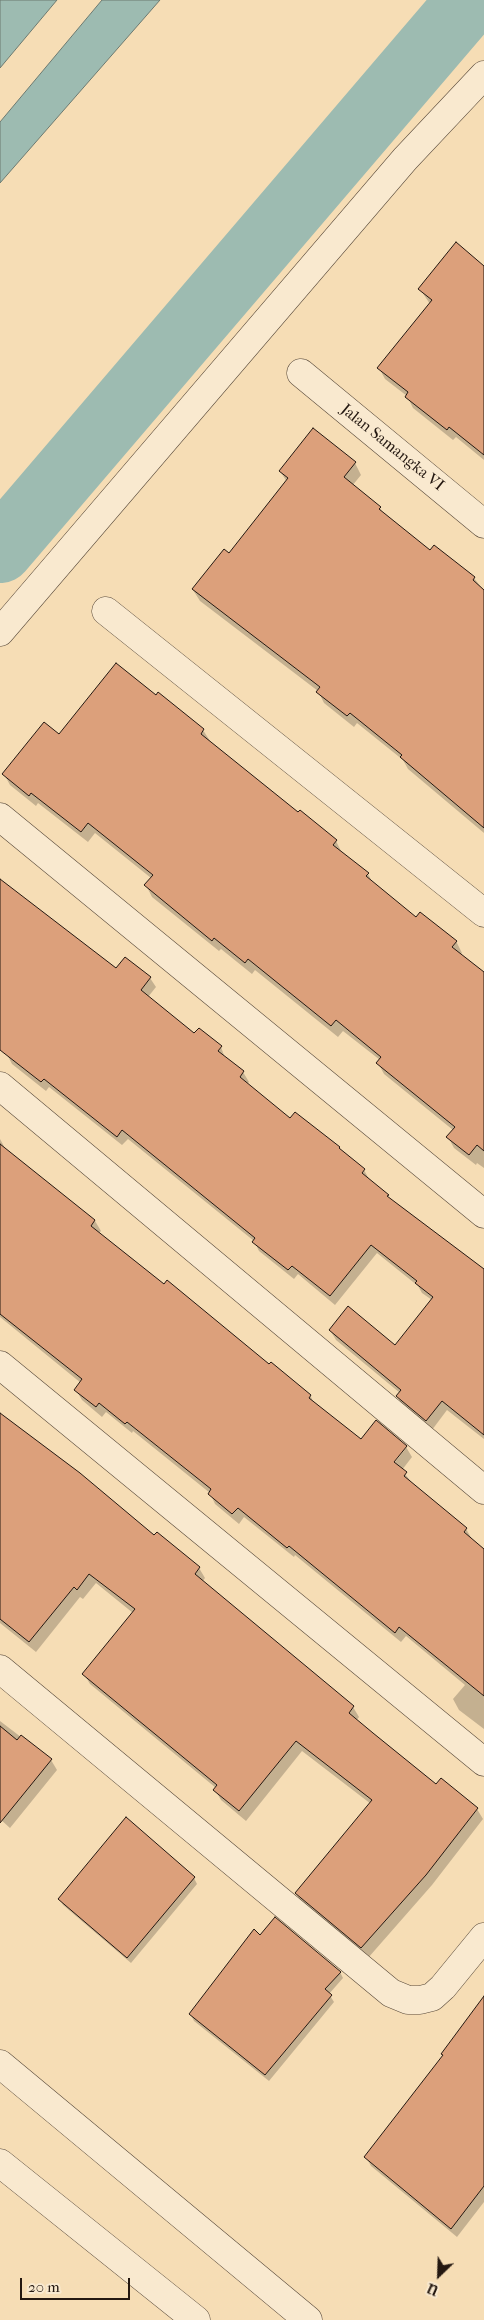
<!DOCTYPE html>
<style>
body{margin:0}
#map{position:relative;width:484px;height:2320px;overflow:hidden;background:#f6ddb5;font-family:"IM FELL French Canon",serif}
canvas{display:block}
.north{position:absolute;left:414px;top:2250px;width:50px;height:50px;-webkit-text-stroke:4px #f9e9cf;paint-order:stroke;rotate:204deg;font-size:14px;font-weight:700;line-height:20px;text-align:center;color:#241811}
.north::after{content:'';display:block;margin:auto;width:18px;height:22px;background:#241811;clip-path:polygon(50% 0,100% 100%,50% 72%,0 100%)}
.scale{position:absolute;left:20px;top:2278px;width:110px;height:22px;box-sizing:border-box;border:2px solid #241811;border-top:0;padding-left:6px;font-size:15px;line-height:18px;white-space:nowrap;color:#241811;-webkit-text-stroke:4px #f9e9cf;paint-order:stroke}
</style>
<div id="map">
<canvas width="484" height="2320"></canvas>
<div class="north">U</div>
<div class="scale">20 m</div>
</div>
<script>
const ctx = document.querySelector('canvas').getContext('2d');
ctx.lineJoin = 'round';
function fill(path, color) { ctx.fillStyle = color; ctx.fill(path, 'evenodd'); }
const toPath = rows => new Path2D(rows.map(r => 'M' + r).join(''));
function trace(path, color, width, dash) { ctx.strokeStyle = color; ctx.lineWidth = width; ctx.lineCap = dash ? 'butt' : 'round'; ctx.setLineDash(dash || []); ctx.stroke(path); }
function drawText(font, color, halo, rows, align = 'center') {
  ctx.font = font + ' "IM FELL French Canon",serif'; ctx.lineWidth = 5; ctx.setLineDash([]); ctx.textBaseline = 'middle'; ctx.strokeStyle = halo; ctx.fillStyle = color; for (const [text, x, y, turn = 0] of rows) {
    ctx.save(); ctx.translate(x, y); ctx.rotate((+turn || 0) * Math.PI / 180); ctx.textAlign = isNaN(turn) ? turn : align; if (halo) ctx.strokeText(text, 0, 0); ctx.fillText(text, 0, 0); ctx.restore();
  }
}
const water = toPath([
 [0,0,57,0,0,68,0,0],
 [102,0,160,0,0,183,0,122,102,0]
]);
const shadow = toPath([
 [484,267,484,460,456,437,453,440,413,408,407,396,385,379,379,368,430,304,420,289],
 [355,463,361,475,352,486,380,508,384,515,431,552,474,578,484,591,484,833,408,769,403,760,357,723,354,727,324,703,318,691,200,601,193,590,230,555,287,482,280,471],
 [159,694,203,730,210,741,298,814,336,841,342,853,368,874,374,885,416,919,456,941,462,953,460,955,484,974,484,1168,477,1163,476,1165,454,1148,448,1137,453,1130,384,1074,378,1063,380,1060,343,1031,338,1037,255,970,252,974,221,949,219,951,152,897,146,885,151,878,95,833,88,842,38,803,36,806,10,785,4,774,59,736],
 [0,880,116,969,150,978,156,987,148,997,195,1035,221,1047,225,1058,243,1072,249,1082,247,1084,290,1120,339,1148,364,1170,369,1179,390,1200,447,1245,449,1243,484,1272,484,1439,447,1410,432,1430,403,1406,397,1396,400,1393,336,1340,330,1330,395,1346,432,1300,422,1293,418,1286,377,1253,335,1305,298,1274,294,1279,259,1251,254,1241,128,1139,122,1145,49,1087,46,1091,12,1064,0,1041],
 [0,1139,6,1150,95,1221,101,1231,98,1234,310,1395,315,1405,361,1441,406,1447,412,1457,402,1470,412,1483,466,1529,472,1539,484,1550,484,1729,459,1710,453,1699,465,1685,406,1636,401,1642,295,1555,294,1557,244,1517,239,1524,215,1504,210,1493,133,1431,132,1433,106,1412,102,1417,82,1400,76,1390,81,1383,0,1317],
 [403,1448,406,1448,391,1467,389,1466],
 [0,1420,155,1537,199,1568,205,1578,202,1582,353,1707,359,1717,356,1721,436,1786,441,1780,477,1809,483,1819,432,1885,368,1958,302,1904,296,1893,371,1804,302,1751,246,1821,221,1800,215,1790,216,1788,90,1684,84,1674,133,1613,96,1583,83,1599,80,1597,36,1652,0,1623],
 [0,1721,51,1760,57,1770,10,1828,0,1819],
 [194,1878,197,1884,131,1963,63,1905,60,1899],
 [260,1937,340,1972,343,1978,329,1994,334,2002,269,2081,194,2021,191,2015],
 [484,1998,484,2202,457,2237,371,2166,366,2157,444,2056]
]);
const river = toPath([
 [0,550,470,0]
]);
const building = toPath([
 [456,242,484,266,484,455,449,427,447,430,405,397,408,392,377,368,432,300,418,289,456,242],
 [313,428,356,462,344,477,381,507,379,509,430,550,434,545,475,577,473,580,484,590,484,828,400,757,402,755,350,713,347,716,316,692,320,687,192,589,224,549,229,553,288,478,279,471,313,428],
 [116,663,156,695,158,692,204,729,201,734,298,812,300,810,337,840,333,845,369,873,366,876,416,917,420,912,457,941,452,947,484,972,484,1151,477,1145,469,1155,446,1137,455,1127,376,1063,381,1057,336,1020,331,1026,248,959,245,963,214,938,212,941,144,885,153,875,88,823,81,832,31,793,29,796,2,774,44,722,59,734,116,663],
 [0,879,116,968,125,957,151,977,141,990,194,1033,199,1028,222,1046,218,1051,244,1071,240,1077,290,1118,295,1112,340,1147,339,1148,365,1169,362,1173,389,1195,387,1196,484,1269,484,1435,442,1401,426,1421,396,1396,401,1390,329,1330,348,1306,395,1345,433,1297,415,1283,417,1281,371,1245,330,1296,292,1266,288,1270,252,1242,255,1238,122,1130,117,1137,44,1079,41,1082,0,1050,0,879],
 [0,1144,95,1220,91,1226,164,1284,167,1280,269,1364,271,1362,311,1395,309,1398,361,1439,376,1420,407,1446,394,1462,407,1472,404,1476,467,1528,464,1532,484,1549,484,1696,399,1627,395,1633,289,1546,287,1548,238,1508,232,1514,208,1494,211,1489,127,1422,125,1424,99,1403,96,1407,74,1390,82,1379,0,1314,0,1144],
 [0,1413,80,1473,154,1535,157,1532,200,1567,195,1574,354,1706,349,1713,373,1733,436,1784,441,1778,478,1808,426,1875,361,1948,295,1893,372,1800,296,1741,239,1811,213,1790,217,1785,82,1674,135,1609,89,1574,77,1590,74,1587,29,1642,0,1619,0,1413],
 [0,1726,17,1740,21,1735,52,1759,0,1823,0,1726],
 [126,1817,195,1877,127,1958,58,1899,126,1817],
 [275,1917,341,1972,325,1989,332,1995,265,2075,189,2014,254,1929,260,1935,275,1917],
 [484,1996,484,2186,451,2229,364,2157,443,2055,441,2054,484,1996]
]);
const minor = toPath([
 [301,373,484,524],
 [106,611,484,913],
 [0,632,405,159,484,75],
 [0,817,484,1214],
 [0,1086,484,1490],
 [0,1365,484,1762],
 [0,1669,391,1993,408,2000,420,2000,432,1997,443,1987,484,1937],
 [0,2064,308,2320],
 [0,2163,196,2320]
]);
const streetNames = [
 ["Jalan Samangka VI",392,448,39]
];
fill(water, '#9dbbb1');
trace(water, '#6d7a71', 1);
fill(shadow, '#0003');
trace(river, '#9dbbb1', 66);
fill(building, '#dca07b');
trace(building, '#241811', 1);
trace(minor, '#58493a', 29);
trace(minor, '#f9e9cf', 28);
drawText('16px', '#241811', '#f9e9cf', streetNames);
</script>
